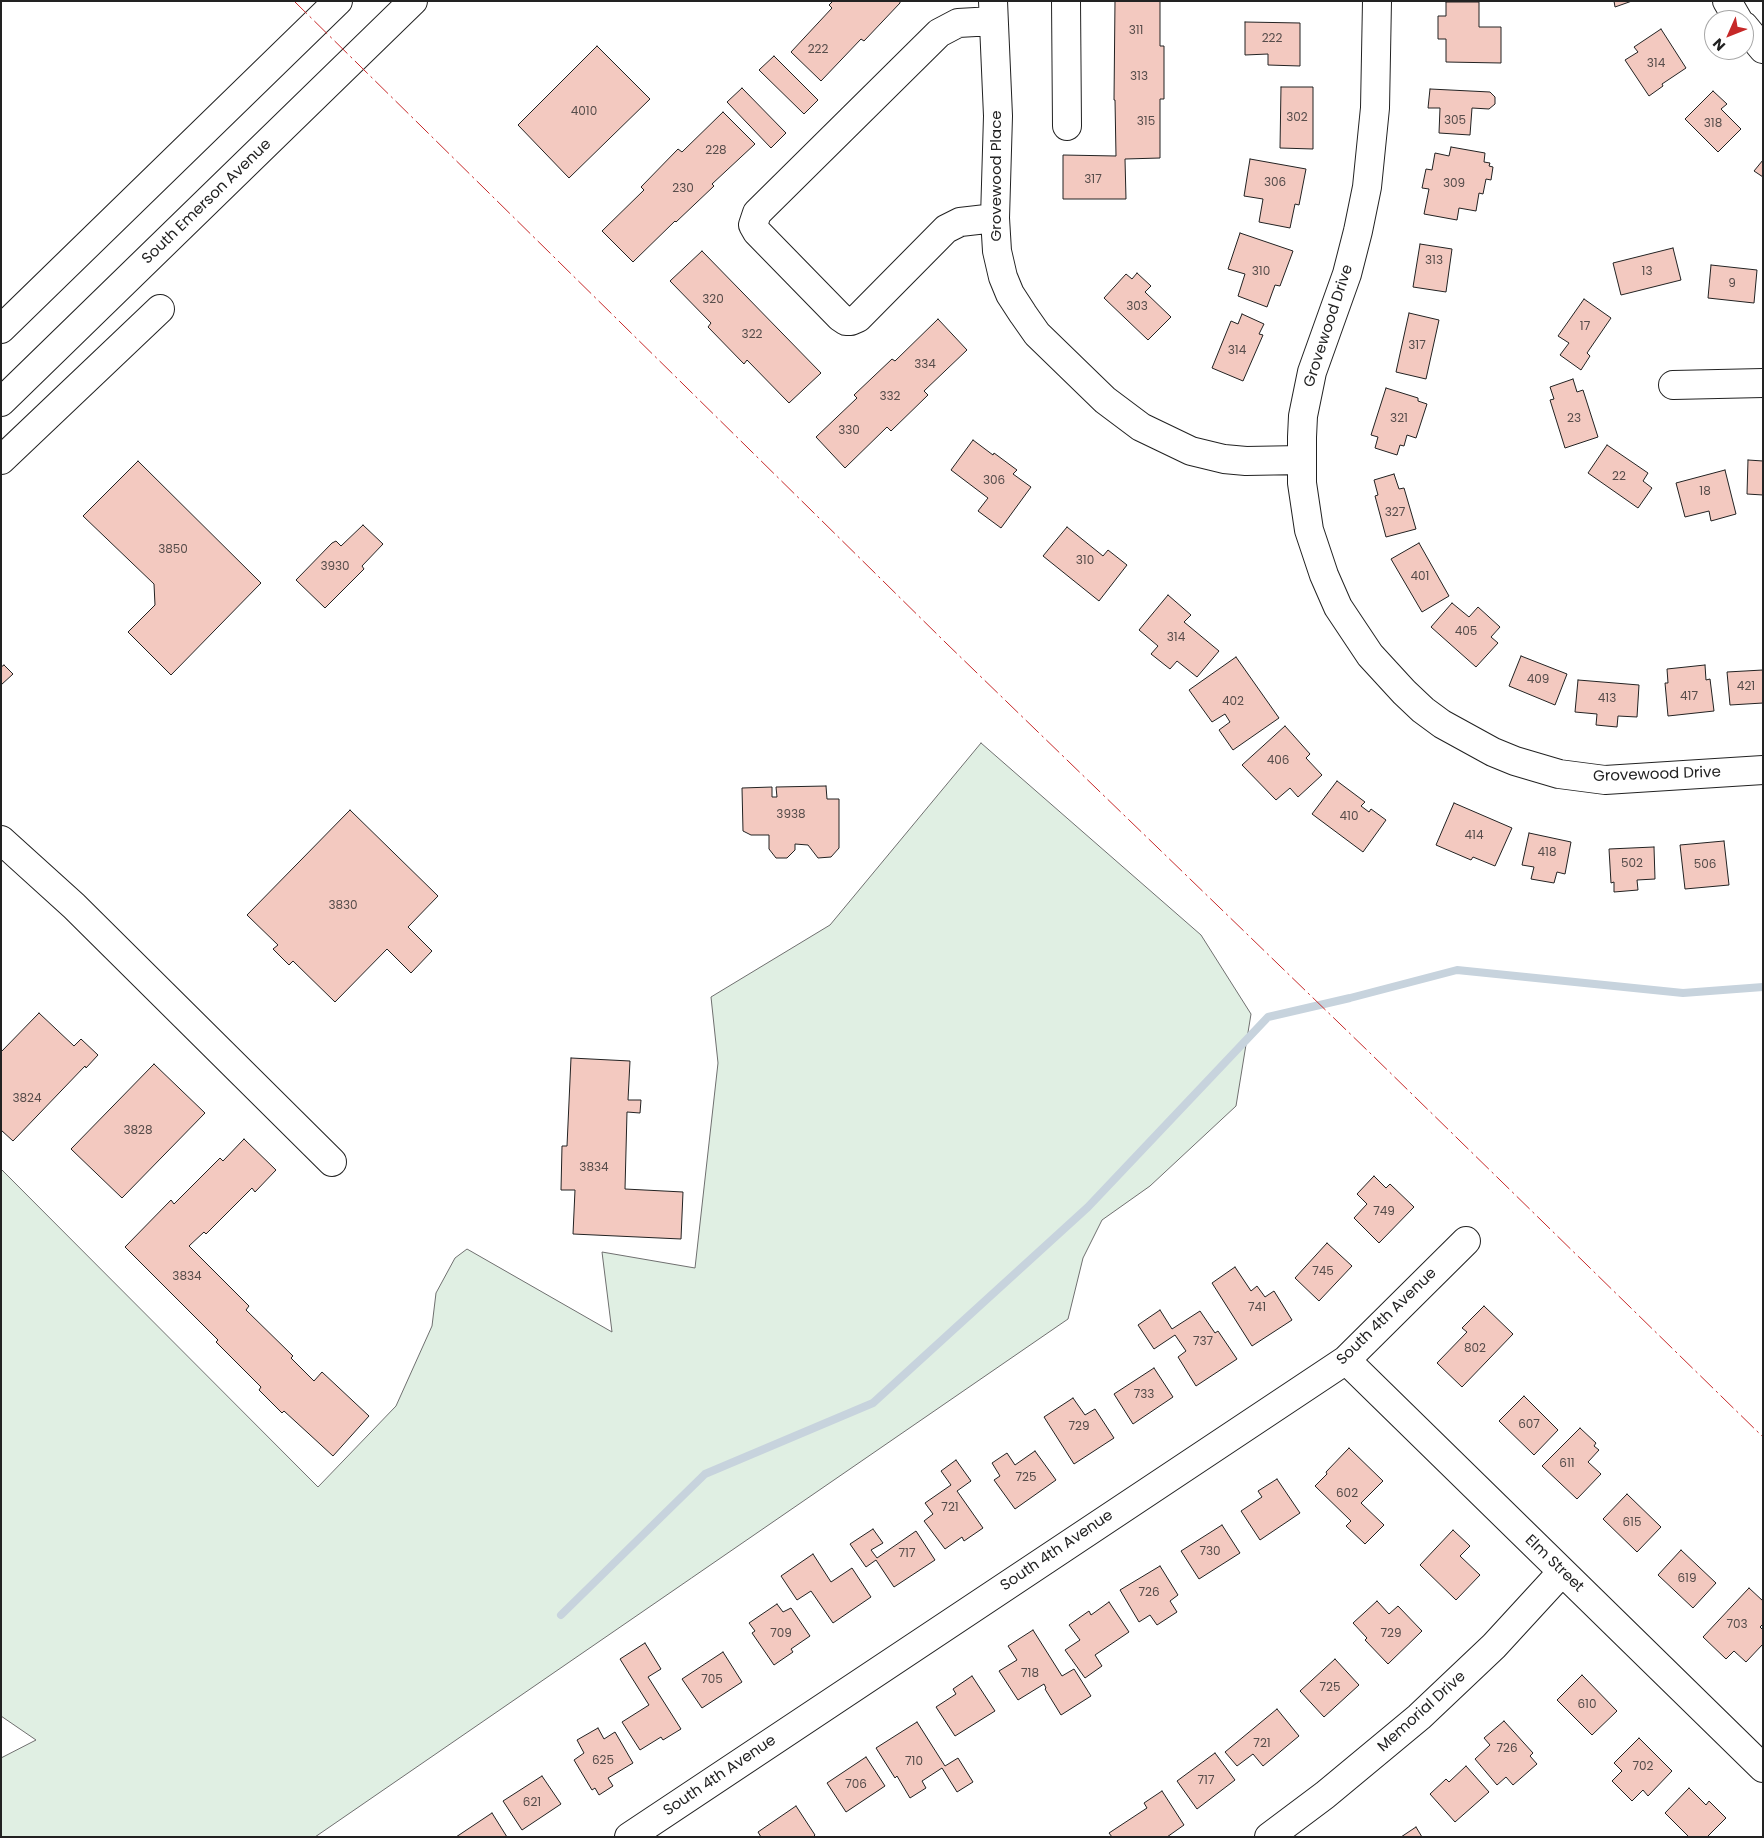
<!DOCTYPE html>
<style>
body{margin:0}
#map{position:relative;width:1764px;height:1838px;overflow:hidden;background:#fff;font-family:Poppins,sans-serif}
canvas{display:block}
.frame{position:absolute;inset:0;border:2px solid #222;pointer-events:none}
.north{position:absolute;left:1704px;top:10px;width:50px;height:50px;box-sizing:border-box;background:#fff;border:1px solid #a7a7a7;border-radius:50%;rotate:226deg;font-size:14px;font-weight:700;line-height:20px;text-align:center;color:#222}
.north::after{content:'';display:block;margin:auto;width:18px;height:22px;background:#c62828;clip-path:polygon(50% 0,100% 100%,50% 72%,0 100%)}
</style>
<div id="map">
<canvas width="1764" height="1838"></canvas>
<div class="frame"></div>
<div class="north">N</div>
</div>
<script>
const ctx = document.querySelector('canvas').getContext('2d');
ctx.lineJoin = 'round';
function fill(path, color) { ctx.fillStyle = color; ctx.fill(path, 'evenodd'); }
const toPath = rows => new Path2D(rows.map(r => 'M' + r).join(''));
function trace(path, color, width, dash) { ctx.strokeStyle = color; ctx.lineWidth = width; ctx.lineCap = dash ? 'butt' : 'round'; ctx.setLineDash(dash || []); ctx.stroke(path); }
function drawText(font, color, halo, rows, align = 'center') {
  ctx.font = font + ' Poppins,sans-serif'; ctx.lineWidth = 4; ctx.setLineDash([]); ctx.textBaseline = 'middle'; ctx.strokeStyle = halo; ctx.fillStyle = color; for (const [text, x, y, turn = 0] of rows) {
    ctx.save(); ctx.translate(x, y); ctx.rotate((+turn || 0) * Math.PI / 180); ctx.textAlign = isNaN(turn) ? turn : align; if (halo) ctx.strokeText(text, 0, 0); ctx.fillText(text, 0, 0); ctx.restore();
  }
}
const green = toPath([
 [981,743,1201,935,1251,1014,1236,1106,1150,1186,1102,1220,1083,1258,1068,1319,315,1837,1,1837,1,1758,36,1740,1,1716,1,1169,318,1487,396,1406,432,1326,436,1293,455,1258,467,1249,612,1332,602,1252,695,1268,718,1063,711,997,830,925,981,743]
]);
const stream = toPath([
 [561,1615,705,1474,873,1403,1088,1207,1268,1017,1350,998,1457,970,1683,993,1763,987]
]);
const building = toPath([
 [833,1,900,1,900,3,864,41,861,39,821,81,791,52,832,8,829,5,833,1],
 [1115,1,1160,1,1160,46,1164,46,1164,99,1160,99,1160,158,1125,159,1126,199,1063,199,1063,155,1116,156,1115,100,1114,100,1115,1],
 [1614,1,1632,1,1615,7,1614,1],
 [1446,2,1479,2,1479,27,1501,27,1501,63,1446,62,1446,39,1438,39,1438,16,1446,16,1446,2],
 [1245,22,1300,23,1300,66,1268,65,1268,54,1245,55,1245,22],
 [1661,29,1686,68,1662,84,1663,86,1649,96,1625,60,1638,52,1634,47,1661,29],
 [597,46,650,99,569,178,518,125,597,46],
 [774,56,818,100,804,114,759,70,774,56],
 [1281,87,1313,87,1313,149,1280,148,1281,87],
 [742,88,786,133,771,148,727,102,742,88],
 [1430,89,1490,92,1495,97,1495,104,1489,109,1472,108,1470,135,1439,133,1440,108,1428,108,1430,89],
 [1713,91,1727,104,1721,109,1741,129,1718,152,1685,119,1713,91],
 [723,112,755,144,712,184,714,186,676,222,675,221,633,262,602,231,644,190,641,187,678,149,682,152,723,112],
 [1451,147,1485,153,1484,162,1490,163,1489,166,1493,167,1491,180,1486,179,1483,194,1479,193,1476,211,1459,208,1457,220,1424,214,1429,189,1422,188,1426,169,1432,170,1435,153,1449,156,1451,147],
 [1250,159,1306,169,1299,205,1295,204,1290,228,1259,222,1263,199,1244,196,1250,159],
 [1763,160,1763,177,1754,171,1763,160],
 [1240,233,1293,251,1280,286,1275,285,1267,307,1238,296,1245,274,1228,269,1240,233],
 [1420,244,1452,249,1446,292,1413,287,1420,244],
 [1673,248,1681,280,1621,295,1613,263,1673,248],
 [702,251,821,373,789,403,747,360,744,364,708,327,711,323,670,281,702,251],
 [1711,265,1757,270,1754,303,1708,298,1711,265],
 [1137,273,1151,286,1145,292,1171,317,1148,340,1104,298,1126,274,1132,279,1137,273],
 [1584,299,1611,318,1587,353,1590,356,1581,370,1560,355,1569,343,1558,336,1584,299],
 [1409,313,1439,320,1426,379,1396,372,1409,313],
 [1242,314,1264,324,1259,334,1263,335,1243,381,1212,368,1231,321,1238,324,1242,314],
 [938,319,967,350,924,391,928,395,891,431,887,427,845,468,816,437,857,398,854,395,892,359,895,361,938,319],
 [1573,379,1577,392,1583,390,1598,437,1565,448,1550,400,1554,399,1550,387,1573,379],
 [1386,388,1418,398,1418,401,1427,404,1416,438,1407,435,1404,446,1400,445,1397,455,1375,448,1378,437,1371,435,1386,388],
 [973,440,993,455,994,453,1017,470,1013,474,1031,487,1001,528,978,511,988,498,951,470,973,440],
 [1607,445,1648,473,1643,481,1652,488,1638,508,1588,473,1607,445],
 [1748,460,1763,461,1763,495,1747,494,1748,460],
 [138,461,261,583,171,675,128,632,155,605,154,584,83,516,138,461],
 [1725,470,1736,514,1711,521,1709,511,1685,517,1676,483,1725,470],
 [1394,474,1399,489,1404,488,1416,529,1386,537,1375,496,1378,495,1374,480,1394,474],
 [363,525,383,544,362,566,364,569,325,608,296,580,332,543,336,541,341,546,363,525],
 [1067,527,1103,556,1108,550,1127,565,1099,601,1043,556,1067,527],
 [1419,543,1449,596,1422,612,1391,559,1419,543],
 [1168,595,1191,615,1184,622,1219,651,1197,677,1177,661,1170,669,1151,654,1158,646,1139,630,1168,595],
 [1452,603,1469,617,1478,607,1500,627,1491,637,1498,643,1476,667,1431,627,1452,603],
 [1521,656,1567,674,1555,705,1509,686,1521,656],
 [1236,657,1279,718,1233,750,1219,730,1230,722,1225,714,1212,722,1189,690,1236,657],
 [4,665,13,674,1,685,1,667,4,665],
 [1705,665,1706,680,1710,679,1714,711,1668,716,1665,683,1668,683,1667,669,1705,665],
 [1763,670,1763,703,1730,705,1727,672,1763,670],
 [1578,680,1639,685,1637,717,1618,716,1617,727,1596,725,1597,714,1575,712,1578,680],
 [1285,726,1310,754,1306,758,1322,775,1298,797,1290,788,1276,800,1242,765,1285,726],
 [1337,781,1365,802,1361,806,1369,812,1371,809,1386,820,1363,852,1312,814,1337,781],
 [826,786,827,799,839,799,839,848,831,857,818,858,808,845,795,844,795,850,787,858,776,858,769,849,769,835,751,835,743,831,742,788,772,787,772,797,777,797,776,787,826,786],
 [1454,803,1512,828,1495,866,1473,857,1471,860,1436,845,1454,803],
 [350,810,438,896,408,927,432,951,411,973,387,949,335,1002,293,961,289,965,273,949,278,945,247,915,350,810],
 [1529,833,1571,842,1565,874,1557,872,1554,883,1531,879,1534,867,1522,865,1529,833],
 [1724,841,1729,885,1685,889,1680,845,1724,841],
 [1654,847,1655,879,1637,880,1638,890,1614,892,1614,882,1611,883,1609,849,1654,847],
 [39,1013,74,1046,81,1039,98,1055,86,1068,85,1066,13,1141,1,1130,1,1052,39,1013],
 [571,1058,630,1061,628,1100,641,1100,640,1113,627,1112,625,1189,683,1192,681,1239,573,1234,575,1190,561,1190,562,1146,567,1146,571,1058],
 [154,1064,205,1113,122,1198,71,1149,154,1064],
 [244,1139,276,1170,255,1192,252,1188,206,1234,204,1232,189,1246,249,1306,246,1310,293,1356,291,1358,314,1381,322,1372,369,1416,333,1456,284,1411,282,1413,259,1390,261,1387,216,1342,218,1340,125,1247,171,1200,174,1204,220,1158,223,1161,244,1139],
 [1374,1176,1386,1188,1390,1184,1414,1207,1379,1243,1354,1218,1367,1204,1357,1194,1374,1176],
 [1327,1243,1352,1266,1319,1301,1295,1278,1327,1243],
 [1235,1267,1251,1291,1257,1286,1265,1297,1274,1291,1292,1320,1252,1346,1212,1283,1235,1267],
 [1484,1306,1513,1334,1462,1387,1437,1363,1467,1332,1462,1328,1484,1306],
 [1160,1310,1172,1329,1200,1311,1215,1333,1218,1331,1237,1359,1196,1386,1178,1357,1186,1351,1175,1335,1154,1349,1138,1325,1160,1310],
 [1154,1368,1173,1397,1133,1424,1114,1394,1154,1368],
 [1524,1396,1558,1430,1534,1455,1499,1421,1524,1396],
 [1073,1398,1085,1415,1095,1409,1114,1438,1074,1464,1044,1417,1073,1398],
 [1580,1428,1596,1443,1594,1446,1599,1450,1588,1462,1601,1474,1577,1499,1542,1466,1580,1428],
 [1349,1448,1383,1481,1361,1503,1384,1525,1365,1544,1346,1526,1351,1521,1315,1486,1327,1474,1326,1472,1349,1448],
 [1035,1451,1056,1480,1015,1509,994,1480,1000,1476,992,1463,1007,1453,1015,1465,1035,1451],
 [956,1460,971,1481,957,1491,983,1528,964,1541,962,1537,945,1549,924,1521,933,1514,925,1503,951,1485,941,1471,956,1460],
 [1277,1479,1300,1513,1260,1540,1241,1511,1262,1497,1258,1491,1277,1479],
 [1627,1494,1661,1527,1637,1552,1603,1519,1627,1494],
 [1222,1525,1240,1553,1199,1579,1181,1551,1222,1525],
 [873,1529,883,1543,871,1550,877,1558,916,1531,935,1560,894,1587,876,1560,866,1567,850,1544,873,1529],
 [1453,1530,1470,1546,1460,1556,1480,1575,1456,1600,1420,1565,1453,1530],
 [1681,1550,1716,1583,1693,1608,1658,1575,1681,1550],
 [813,1554,831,1582,852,1568,871,1597,833,1623,811,1591,797,1600,781,1576,813,1554],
 [1160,1566,1178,1595,1170,1601,1177,1612,1157,1625,1150,1615,1139,1622,1120,1590,1160,1566],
 [1749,1588,1763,1601,1763,1624,1760,1627,1763,1630,1763,1644,1746,1662,1734,1651,1726,1659,1703,1637,1749,1588],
 [1377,1601,1389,1614,1398,1606,1422,1631,1388,1664,1365,1640,1367,1638,1353,1623,1377,1601],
 [1109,1602,1129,1632,1095,1655,1102,1666,1085,1678,1065,1650,1080,1640,1069,1625,1089,1611,1091,1615,1109,1602],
 [777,1604,783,1612,791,1608,810,1636,791,1649,793,1652,774,1665,752,1633,755,1631,749,1623,777,1604],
 [1033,1630,1062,1676,1074,1669,1091,1696,1061,1715,1045,1689,1046,1688,1044,1684,1018,1700,999,1671,1017,1660,1008,1646,1033,1630],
 [645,1643,661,1669,648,1677,681,1729,663,1740,661,1737,640,1750,622,1722,649,1705,620,1659,645,1643],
 [723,1652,742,1682,702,1708,682,1679,723,1652],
 [1335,1659,1359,1685,1324,1717,1300,1691,1335,1659],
 [1582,1675,1617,1711,1592,1735,1557,1700,1582,1675],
 [972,1676,995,1711,955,1736,936,1707,956,1694,953,1689,972,1676],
 [1277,1709,1299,1736,1263,1766,1253,1754,1237,1766,1225,1752,1277,1709],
 [1504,1721,1533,1753,1530,1756,1537,1764,1513,1785,1506,1777,1497,1785,1475,1759,1490,1745,1484,1738,1504,1721],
 [917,1722,945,1766,958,1758,973,1782,957,1792,942,1768,922,1781,926,1788,910,1798,897,1776,895,1778,876,1748,917,1722],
 [598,1728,604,1739,615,1732,633,1763,608,1778,613,1786,599,1795,595,1788,592,1790,574,1760,584,1753,577,1740,598,1728],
 [1639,1738,1672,1771,1648,1796,1643,1790,1632,1801,1612,1781,1622,1771,1614,1763,1639,1738],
 [1215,1753,1235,1780,1197,1809,1177,1781,1215,1753],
 [866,1757,885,1786,846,1812,827,1783,866,1757],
 [1466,1766,1489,1792,1455,1822,1430,1794,1446,1779,1449,1782,1466,1766],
 [542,1776,561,1804,522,1830,503,1801,542,1776],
 [1689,1788,1706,1805,1709,1801,1726,1818,1707,1837,1689,1837,1665,1813,1689,1788],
 [1162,1791,1184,1825,1167,1837,1112,1837,1109,1833,1147,1808,1144,1803,1162,1791],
 [796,1806,815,1835,813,1837,761,1837,758,1832,796,1806],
 [492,1813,507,1837,456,1837,492,1813],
 [1416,1827,1422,1837,1401,1837,1416,1827]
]);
const minor = toPath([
 [993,1,998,116,995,218,997,251,1003,277,1010,294,1023,314,1037,334,1105,400,1141,427,1191,451,1224,459,1246,461,1301,460],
 [1066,1,1067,126],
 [1377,1,1375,108,1367,187,1358,231,1347,274,1312,372,1303,416,1302,437,1302,483,1309,530,1324,575,1338,607,1370,655,1404,692,1423,710,1442,724,1493,752,1515,761,1559,774,1605,780,1763,770],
 [1727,1,1738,20],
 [993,21,958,23,939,33,757,213,753,225,757,232,840,317,846,321,851,321,858,318,946,229,960,222,995,218],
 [1744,26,1763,49],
 [1673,385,1763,383],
 [1,460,160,309],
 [1,840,74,906,332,1162],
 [1346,1360,1763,1768],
 [629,1837,1346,1360,1466,1241],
 [1269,1837,1325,1795,1419,1717,1494,1646,1562,1572]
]);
const major = toPath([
 [1,329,338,1],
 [1,402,413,1]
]);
const power = toPath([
 [294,1,946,643,1370,1053,1763,1437]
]);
const numberNames = [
 ["311",1136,31],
 ["222",1272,39],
 ["222",818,50],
 ["314",1656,64],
 ["313",1139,77],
 ["4010",584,112],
 ["302",1297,118],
 ["305",1455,121],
 ["315",1146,122],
 ["318",1713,124],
 ["228",716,151],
 ["317",1093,180],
 ["306",1275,183],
 ["309",1454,184],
 ["230",683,189],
 ["313",1434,261],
 ["310",1261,272],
 ["13",1647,272],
 ["9",1732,284],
 ["320",713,300],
 ["303",1137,307],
 ["17",1585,327],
 ["322",752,335],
 ["317",1417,346],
 ["314",1237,351],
 ["334",925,365],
 ["332",890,397],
 ["321",1399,419],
 ["23",1574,419],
 ["330",849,431],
 ["22",1619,477],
 ["306",994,481],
 ["18",1705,492],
 ["327",1395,513],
 ["3850",173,550],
 ["310",1085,561],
 ["3930",335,567],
 ["401",1420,577],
 ["405",1466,632],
 ["314",1176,638],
 ["409",1538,680],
 ["421",1746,687],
 ["417",1689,697],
 ["413",1607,699],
 ["402",1233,702],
 ["406",1278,761],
 ["3938",791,815],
 ["410",1349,817],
 ["414",1474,836],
 ["418",1547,853],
 ["502",1632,864],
 ["506",1705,865],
 ["3830",343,906],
 ["3824",27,1099],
 ["3828",138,1131],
 ["3834",594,1168],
 ["749",1384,1212],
 ["745",1323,1272],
 ["3834",187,1277],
 ["741",1257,1308],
 ["737",1203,1342],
 ["802",1475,1349],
 ["733",1144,1395],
 ["607",1529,1425],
 ["729",1079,1427],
 ["611",1567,1464],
 ["725",1026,1478],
 ["602",1347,1494],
 ["721",950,1508],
 ["615",1632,1523],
 ["730",1210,1552],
 ["717",907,1554],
 ["619",1687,1579],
 ["726",1149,1593],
 ["703",1737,1625],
 ["709",781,1634],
 ["729",1391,1634],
 ["718",1030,1674],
 ["705",712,1680],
 ["725",1330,1688],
 ["610",1587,1705],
 ["721",1262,1744],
 ["726",1507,1749],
 ["625",603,1761],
 ["710",914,1762],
 ["702",1643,1767],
 ["717",1206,1781],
 ["706",856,1785],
 ["621",532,1803]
];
const streetNames = [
 ["Grovewood Place",997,176,-90],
 ["South Emerson Avenue",207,202,-44],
 ["Grovewood Drive",1329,326,-72],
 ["Grovewood Drive",1657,775,-2],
 ["South 4th Avenue",1387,1317,-44],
 ["South 4th Avenue",1057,1551,-34],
 ["Elm Street",1554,1564,44],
 ["Memorial Drive",1422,1712,-42],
 ["South 4th Avenue",720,1776,-34]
];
fill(green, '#e0efe3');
trace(green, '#6f6f6f', 1);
trace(stream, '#c7d3dd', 8);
fill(building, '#f3c9c0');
trace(building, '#222', 1);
trace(minor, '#222', 30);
trace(major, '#222', 30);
trace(minor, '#fff', 28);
trace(major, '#fff', 28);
trace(power, '#c62828', 1, [18, 4, 2.5, 4]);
drawText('12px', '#564c4a', null, numberNames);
drawText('15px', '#222', '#fff', streetNames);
</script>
